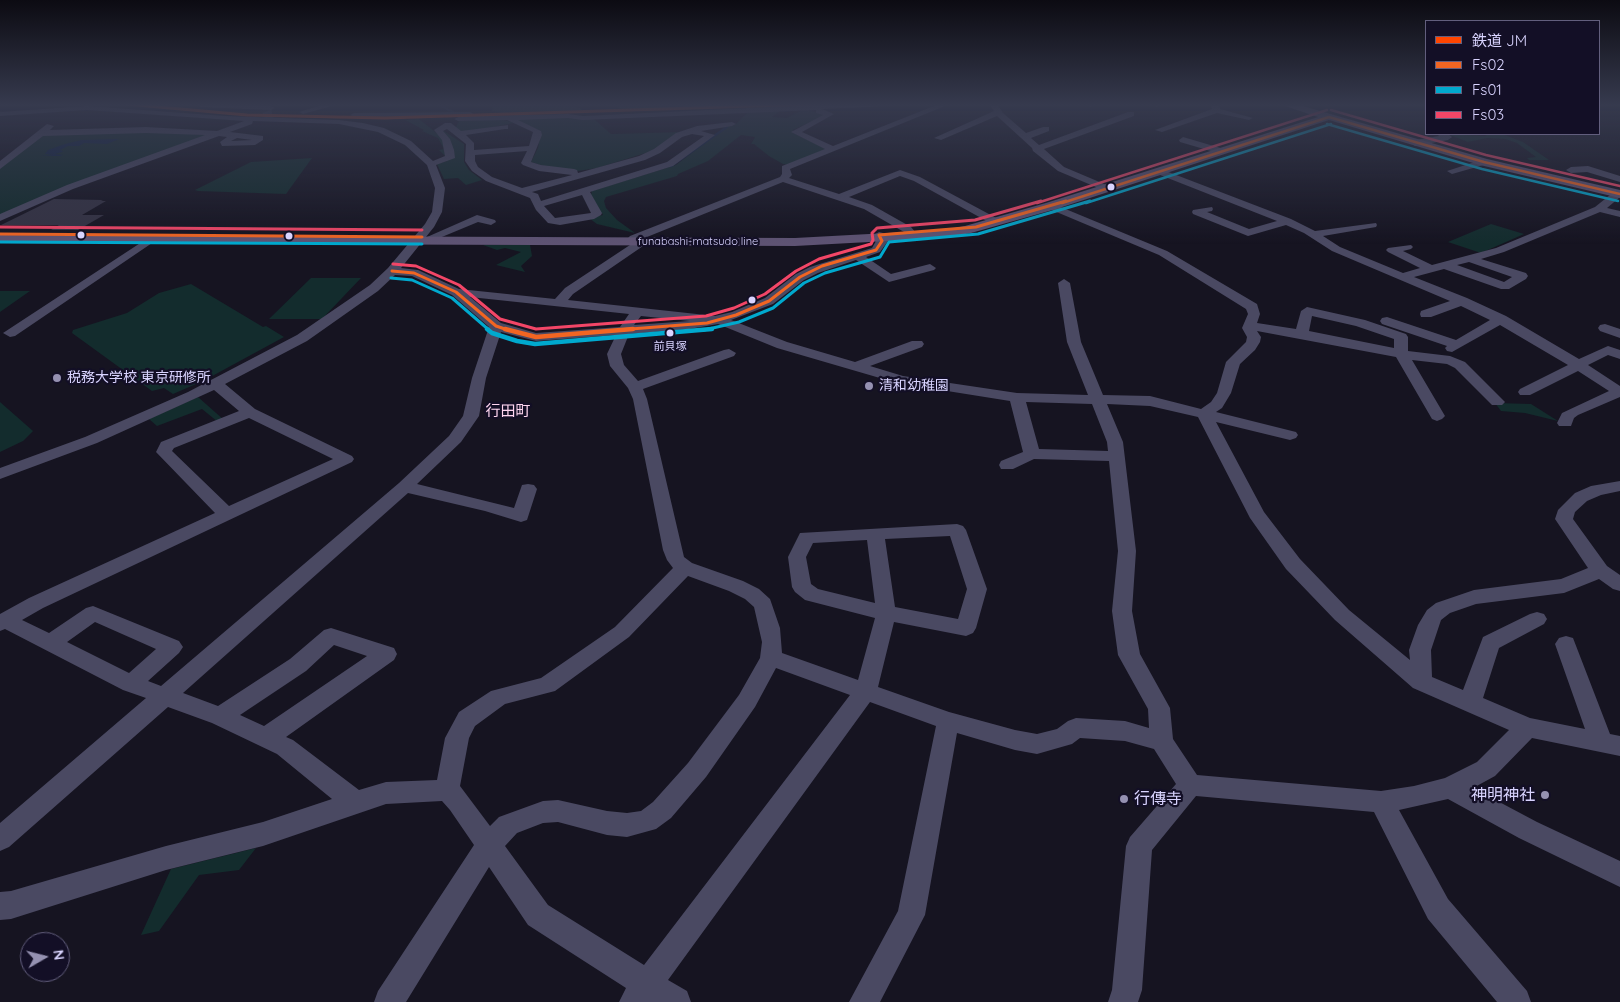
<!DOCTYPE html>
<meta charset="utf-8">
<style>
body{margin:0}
#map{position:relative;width:1620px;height:1002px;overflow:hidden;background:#161421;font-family:Quicksand,"Noto Sans JP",sans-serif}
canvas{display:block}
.legend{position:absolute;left:1425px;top:20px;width:175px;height:115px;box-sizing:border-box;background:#130f26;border:1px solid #625e7d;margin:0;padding:6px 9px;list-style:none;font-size:15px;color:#d9d4ff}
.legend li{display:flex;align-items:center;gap:10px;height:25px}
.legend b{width:25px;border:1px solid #625e7d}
.north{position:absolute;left:20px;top:932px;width:50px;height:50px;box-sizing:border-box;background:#130f26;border:1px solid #625e7d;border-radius:50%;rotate:82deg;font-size:14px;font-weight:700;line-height:20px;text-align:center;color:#d9d4ff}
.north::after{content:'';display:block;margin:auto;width:18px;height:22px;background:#9591b1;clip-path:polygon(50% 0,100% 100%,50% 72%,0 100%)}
</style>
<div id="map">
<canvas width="1620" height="1002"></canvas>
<ul class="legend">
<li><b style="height:6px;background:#ff4500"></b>鉄道 JM</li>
<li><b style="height:6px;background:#f26522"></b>Fs02</li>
<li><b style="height:6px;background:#00a9ce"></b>Fs01</li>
<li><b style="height:6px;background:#f34667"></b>Fs03</li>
</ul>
<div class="north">N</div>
</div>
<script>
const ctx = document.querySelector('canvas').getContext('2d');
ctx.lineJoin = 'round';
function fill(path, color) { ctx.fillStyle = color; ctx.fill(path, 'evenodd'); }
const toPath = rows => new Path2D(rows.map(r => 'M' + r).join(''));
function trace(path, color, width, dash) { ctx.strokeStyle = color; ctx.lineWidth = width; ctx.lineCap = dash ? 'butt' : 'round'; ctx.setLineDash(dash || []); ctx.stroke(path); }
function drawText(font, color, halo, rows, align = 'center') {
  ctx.font = font + ' Quicksand,"Noto Sans JP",sans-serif'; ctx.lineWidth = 4.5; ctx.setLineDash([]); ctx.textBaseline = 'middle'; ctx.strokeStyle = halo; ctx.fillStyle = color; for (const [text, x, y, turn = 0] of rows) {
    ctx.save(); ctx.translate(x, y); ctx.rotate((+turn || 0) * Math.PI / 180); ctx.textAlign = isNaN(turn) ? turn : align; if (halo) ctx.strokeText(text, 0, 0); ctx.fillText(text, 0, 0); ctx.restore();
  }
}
const green = toPath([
 [493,104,561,104,580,108,582,110,502,113,492,111],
 [604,104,711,105,777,104,623,109],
 [804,109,825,115,793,130,793,133,827,149,789,165,783,164,769,156,754,144,751,144,755,137,741,135,708,161,678,174,677,176,606,197,604,201,606,208,617,220,635,233,597,224,589,218,603,215,591,195,592,191,676,165,725,128,715,127,735,125,748,112,781,110,772,117,787,118],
 [563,116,593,118,611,134,684,132,652,151,597,168,578,171,561,171,531,162,538,148,541,131,512,119],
 [419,119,444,139,447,158,439,150,444,149,438,138,422,131,424,130,405,120],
 [501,119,514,123,464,133,455,129,459,121],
 [442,130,464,144,464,162,469,170,482,180,466,185,458,178,444,179,437,164,447,161],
 [135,131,212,135,0,216,0,168,44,134],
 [1447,134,1482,136,1487,136,1483,134,1502,134,1523,142,1549,160,1529,160,1527,158,1536,157,1517,143,1505,139,1487,138,1468,142],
 [312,158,286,194,198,191,195,190,251,162],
 [1491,224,1524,234,1481,253,1448,242],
 [483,245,530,245,532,256,521,266,525,272,496,265,521,252,505,248,497,250],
 [311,278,361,278,322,319,269,319],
 [191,284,263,327,266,326,284,337,203,381,173,394,164,388,152,391,72,333,73,330,127,313,159,293],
 [0,291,30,291,0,312],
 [198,397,224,420,218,422,202,409,157,426,149,419],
 [0,402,33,431,23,441,0,452],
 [1495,403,1531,404,1558,421,1525,413,1501,411],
 [256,848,239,870,199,875,159,931,141,935,171,869]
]);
const water = toPath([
 [119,139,107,144,84,143,79,146,68,146,60,150,63,151,62,152,55,154,63,155,60,156,41,156,53,155,45,154,48,150,65,144,82,140]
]);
const stream = toPath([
 [437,104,453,112],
 [671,166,727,127]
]);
const building = toPath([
 [54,199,103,200,101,201,106,201,82,215,104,215,78,230,51,230,59,225,1,225]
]);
const minorTunnel = toPath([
 [264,117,276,113]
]);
const minor = toPath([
 [197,104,271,106,275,108,271,110,200,107,197,104],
 [325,104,339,104,303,114,299,112,325,104],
 [834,104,894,104,890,106,822,109,834,114,802,132,833,146,939,104,950,104,790,169,792,175,789,178,839,194,900,170,920,177,1000,220,1001,222,1000,224,992,224,914,181,900,176,849,197,872,205,911,227,916,233,911,236,864,209,783,182,642,239,648,242,646,244,573,294,568,300,715,316,732,312,765,298,796,274,810,267,872,248,876,241,874,235,879,232,883,233,888,241,880,252,866,257,891,274,930,264,936,268,934,270,889,282,856,260,818,273,804,280,773,304,731,320,787,342,855,362,912,341,922,341,924,344,922,347,870,366,903,376,1017,393,1088,395,1067,342,1058,283,1064,279,1070,283,1081,342,1103,395,1150,396,1201,409,1211,402,1217,393,1226,362,1246,342,1247,337,1242,328,1248,314,1246,309,1159,255,1047,208,1046,206,1051,203,1167,251,1257,304,1260,314,1257,323,1296,329,1301,311,1307,307,1365,320,1406,334,1408,337,1408,351,1450,356,1465,362,1505,402,1502,405,1492,405,1455,368,1447,364,1412,360,1445,416,1442,419,1437,421,1432,419,1396,357,1257,331,1261,337,1260,342,1255,350,1240,364,1231,393,1222,408,1216,412,1296,432,1298,435,1296,438,1290,440,1216,422,1264,512,1300,559,1349,610,1410,660,1409,650,1418,625,1427,610,1436,603,1474,590,1561,579,1588,568,1555,519,1558,510,1575,493,1591,486,1620,481,1620,491,1601,495,1587,501,1575,512,1573,519,1607,566,1620,575,1620,591,1613,589,1599,579,1564,593,1476,604,1450,613,1441,620,1431,650,1432,677,1463,690,1483,637,1530,614,1537,612,1544,614,1547,619,1544,624,1499,648,1483,698,1530,718,1585,729,1555,644,1559,638,1566,636,1573,638,1610,734,1620,736,1620,756,1532,738,1495,776,1473,788,1537,822,1620,861,1620,887,1519,838,1448,799,1399,810,1448,899,1527,991,1531,1002,1497,1002,1428,919,1374,812,1196,796,1152,850,1142,990,1138,1002,1108,1002,1112,990,1126,846,1130,837,1176,784,1154,749,1125,741,1080,738,1072,744,1037,754,1015,750,957,733,925,915,880,1002,849,1002,898,911,936,726,870,702,668,980,687,991,691,1002,619,1002,626,988,528,925,489,867,406,1002,374,1002,378,991,474,845,450,810,442,801,386,804,263,846,166,870,11,919,0,920,0,892,11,891,166,846,263,822,332,799,277,754,212,723,168,707,9,847,0,851,0,823,146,698,123,690,5,629,0,631,0,614,29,598,215,513,156,452,161,442,239,411,214,390,97,443,0,479,0,468,85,437,188,392,297,335,370,285,388,268,425,224,432,212,435,188,427,165,405,145,378,132,339,124,253,121,252,124,230,132,263,136,263,140,255,145,222,146,220,142,227,137,219,136,73,189,0,221,0,214,67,185,205,135,146,133,43,136,0,169,0,161,47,124,54,126,50,130,146,127,217,131,244,121,87,110,0,116,0,112,87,106,226,116,339,120,363,123,384,128,411,141,433,161,445,156,442,140,434,130,445,123,451,123,461,131,508,125,508,129,505,129,466,135,474,143,474,150,529,146,533,132,507,120,458,121,454,119,461,116,354,117,350,115,354,113,470,112,474,114,471,116,568,114,583,116,834,104],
 [816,110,816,113,823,115,791,132,825,149,782,166,782,174,780,177,630,236,628,238,630,240,636,241,565,288,555,299,459,289,418,270,401,268,434,227,442,212,445,188,436,165,455,158,454,150,450,139,443,131,447,129,466,144,465,161,472,171,486,181,530,198,536,210,548,223,560,225,594,219,601,215,602,213,590,192,673,166,715,135,701,131,732,126,736,124,732,122,697,126,676,133,654,149,639,156,578,173,577,170,574,169,541,165,531,162,542,135,541,131,518,120,568,118,583,120,816,110],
 [692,134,704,136,667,162,541,201,538,194,532,192,645,160,660,153,682,137,692,134],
 [237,138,252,140,231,141,237,138],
 [527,151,521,163,523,165,539,171,572,175,522,188,492,177,478,167,475,161,475,155,527,151],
 [582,195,591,213,555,218,544,206,582,195],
 [395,275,412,276,452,295,489,327,472,378,463,416,449,436,399,483,161,686,148,681,179,653,183,647,179,641,93,606,86,608,49,633,22,620,43,608,352,462,354,459,352,456,255,409,225,384,307,341,378,291,395,275],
 [470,297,629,314,620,327,536,333,501,323,470,297],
 [641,316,690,321,634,325,641,316],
 [1312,316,1356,326,1394,339,1394,348,1309,331,1312,316],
 [718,324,777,348,897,383,1010,401,1023,452,1001,461,999,465,1001,469,1013,469,1034,459,1109,461,1118,551,1112,611,1118,655,1148,709,1149,728,1125,721,1076,718,1068,721,1057,729,1037,734,1015,730,949,712,878,687,894,622,966,636,973,633,976,628,987,589,966,530,963,526,957,524,800,533,788,557,792,587,795,592,805,600,875,618,858,680,782,653,780,628,770,599,759,589,743,581,692,563,684,557,647,399,643,389,734,356,736,353,729,349,724,350,638,381,624,365,621,354,629,334,689,329,718,324],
 [501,332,536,341,616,335,607,354,610,366,628,388,633,399,663,550,667,560,673,568,615,627,541,678,491,691,459,712,445,738,437,780,386,782,359,790,293,740,286,737,394,660,397,654,394,648,331,628,324,630,290,659,218,706,183,693,408,493,485,511,521,522,527,520,537,489,534,485,528,484,522,485,514,508,417,484,461,442,479,416,486,378,501,332],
 [1026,402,1092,404,1107,442,1108,451,1039,449,1026,402],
 [1107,404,1150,406,1198,417,1250,518,1286,569,1335,620,1413,688,1509,730,1477,762,1445,778,1414,786,1381,791,1197,775,1173,739,1170,708,1140,654,1132,611,1136,551,1123,442,1107,404],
 [249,418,333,459,229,506,172,451,174,448,249,418],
 [950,536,967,589,958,619,895,607,885,539,950,536],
 [867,540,875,603,818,589,811,584,806,557,813,543,867,540],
 [688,576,729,591,745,599,754,607,762,642,760,658,739,695,688,763,653,802,641,811,627,813,607,811,558,800,543,801,499,817,490,826,460,786,469,738,475,726,505,704,555,691,629,637,688,576],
 [95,622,156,649,129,673,67,642,95,622],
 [334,645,367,656,264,726,240,715,306,671,334,645],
 [776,668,850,695,644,965,548,905,505,846,517,833,543,823,558,822,607,835,627,837,656,829,671,818,706,777,755,707,776,668],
 [989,104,997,104,1003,113,1026,133,1043,127,1049,127,1049,131,1031,138,1039,145,1128,112,1134,112,1134,116,1044,149,1064,167,1109,186,1109,190,1103,190,1058,171,1033,151,1032,148,997,116,941,140,934,138,994,111,989,104],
 [1087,104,1097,104,1090,107,1087,104],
 [1153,104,1164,104,1156,107,1153,104],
 [1210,104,1219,104,1220,109,1253,118,1249,120,1217,113,1162,132,1155,130,1212,109,1210,104],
 [1437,134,1448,134,1452,137,1448,140,1415,146,1411,143,1415,140,1439,136,1437,134],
 [1183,137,1224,149,1225,151,1221,154,1180,142,1179,140,1183,137],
 [1484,159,1487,160,1487,164,1452,174,1447,171,1484,159],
 [1588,166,1620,176,1620,182,1587,172,1571,173,1566,170,1571,167,1588,166],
 [1158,168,1291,219,1315,231,1376,223,1377,225,1376,227,1323,236,1340,247,1403,273,1420,268,1388,252,1386,250,1388,248,1411,245,1413,247,1411,249,1403,251,1432,265,1496,248,1595,207,1615,191,1620,190,1620,197,1607,208,1620,211,1620,217,1600,212,1504,252,1481,259,1526,273,1528,276,1526,279,1509,289,1501,289,1444,269,1414,277,1467,298,1506,316,1579,359,1608,346,1620,350,1620,359,1608,355,1588,365,1620,386,1620,397,1578,415,1574,418,1571,426,1559,426,1557,423,1562,413,1609,391,1578,371,1530,395,1520,395,1518,392,1520,389,1568,365,1500,325,1452,352,1447,351,1445,348,1447,346,1382,324,1380,321,1382,318,1387,317,1456,340,1490,320,1461,306,1431,317,1421,317,1420,314,1421,311,1450,301,1332,251,1304,233,1286,225,1248,236,1193,214,1192,212,1193,210,1212,207,1213,209,1212,211,1207,212,1249,229,1277,221,1155,173,1153,171,1158,168],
 [1469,262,1512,277,1504,282,1457,265,1469,262],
 [477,215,495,220,496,222,491,225,478,222,437,239,433,240,427,237,477,215],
 [151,236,157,239,155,241,15,336,10,337,3,333,151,236],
 [1605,324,1620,329,1620,338,1600,331,1598,328,1600,325,1605,324]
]);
const major = toPath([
 [1279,104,1296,104,1487,159,1620,190,1620,198,1480,165,1329,120,1056,209,971,233,943,238,795,246,0,243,0,235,795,238,943,230,965,226,1046,203,1318,117,1279,104]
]);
const bus1Far2 = toPath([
 [1329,117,1484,162,1620,194],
 [1062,203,1329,117]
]);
const bus1Far1 = toPath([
 [0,234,422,237],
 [392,271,414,273,456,292,496,326,508,330],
 [618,330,707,323,736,315,769,301,800,277,822,266,876,250,882,241,879,235,976,227,1066,201]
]);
const bus1 = toPath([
 [505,329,536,337,633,329]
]);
const bus2Far2 = toPath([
 [1327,124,1482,169,1618,201],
 [1086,203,1331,124]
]);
const bus2Far1 = toPath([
 [0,242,422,244],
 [391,278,412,280,452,298,489,330],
 [704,330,739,322,773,308,804,283,825,273,880,257,889,242,978,234,1090,201]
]);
const bus2 = toPath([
 [487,329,492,333,517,341,535,344,712,329]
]);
const bus3Far1 = toPath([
 [1331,110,1486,155,1620,186],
 [1037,203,1327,110]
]);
const bus3 = toPath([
 [0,227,422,230],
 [393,264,416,266,459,285,500,319,536,329,706,316,734,308,765,294,796,271,819,259,871,244,873,240,872,233,877,228,975,220,1041,201]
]);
const rail1 = toPath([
 [126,104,247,115,385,118,815,104]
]);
const markers = [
 [1111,187,4.5,"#d9d4ff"],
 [81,235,4.5,"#d9d4ff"],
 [289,236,4.5,"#d9d4ff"],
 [752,300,4.5,"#d9d4ff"],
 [670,333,4.5,"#d9d4ff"],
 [57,378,5,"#9591b1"],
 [869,386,5,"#9591b1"],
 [1545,795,5,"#9591b1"],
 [1124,799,5,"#9591b1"]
];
const farStreetnames = [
 ["funabashi-matsudo line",698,242]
];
const farBusnames = [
 ["前貝塚",670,347]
];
const poiNames = [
 ["税務大学校 東京研修所",67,378],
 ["清和幼稚園",879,386]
];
const neighbourhoodNames = [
 ["行田町",508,411]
];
const nearPoinames = [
 ["神明神社",1535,795],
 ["行傳寺",1134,799,"left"]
];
fill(green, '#132c2d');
fill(water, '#0d2144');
trace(stream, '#0d2144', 2.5);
fill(building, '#343243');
trace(minorTunnel, '#333142', 9, [9, 4.5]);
fill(minor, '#4a4962');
fill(major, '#5e5373');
trace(bus1Far2, '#f26522', 2.5);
trace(bus1Far1, '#f26522', 3);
trace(bus1, '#f26522', 4.5);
trace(bus2Far2, '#00a9ce', 2.5);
trace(bus2Far1, '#00a9ce', 3);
trace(bus2, '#00a9ce', 4.5);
trace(bus3Far1, '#f34667', 2.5);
trace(bus3, '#f34667', 3);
trace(rail1, '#ff4500', 3);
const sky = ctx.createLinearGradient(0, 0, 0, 244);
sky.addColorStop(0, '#0c0b12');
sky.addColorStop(0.43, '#363a4e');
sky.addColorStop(1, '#363a4e00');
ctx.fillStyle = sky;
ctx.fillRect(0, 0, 1620, 244);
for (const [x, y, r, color] of markers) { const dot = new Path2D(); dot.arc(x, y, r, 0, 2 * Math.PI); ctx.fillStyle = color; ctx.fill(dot); trace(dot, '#130f26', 2); }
drawText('11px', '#d9d4ff', '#130f26', farStreetnames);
drawText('11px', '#d9d4ff', '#130f26', farBusnames);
drawText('14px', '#d9d4ff', '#130f26', poiNames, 'left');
drawText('15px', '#ffd6f0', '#130f26', neighbourhoodNames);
drawText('16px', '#d9d4ff', '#130f26', nearPoinames, 'right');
</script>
